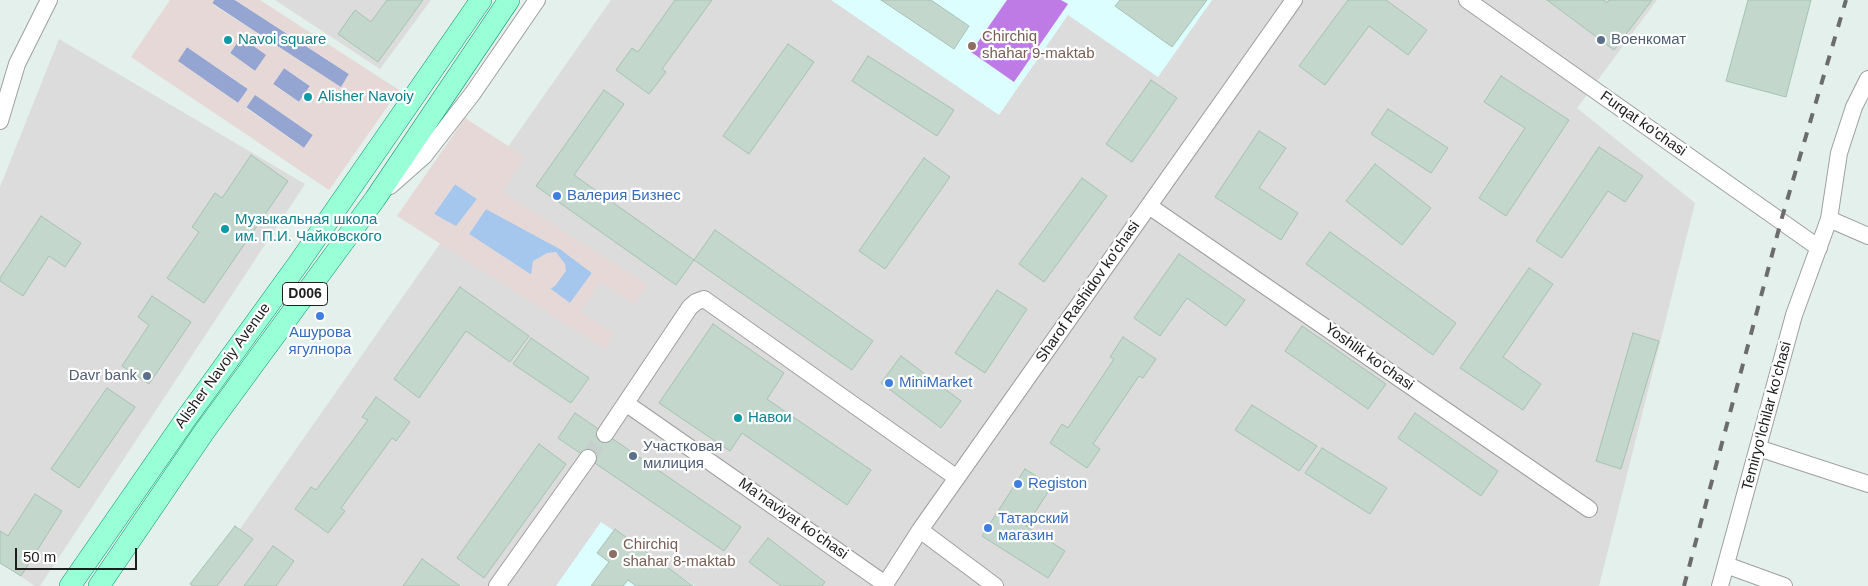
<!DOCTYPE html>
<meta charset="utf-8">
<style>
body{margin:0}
#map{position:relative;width:1868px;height:586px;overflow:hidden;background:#e3f0ec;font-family:Helvetica,sans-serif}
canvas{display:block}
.scale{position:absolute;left:15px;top:548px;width:122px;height:22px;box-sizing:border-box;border:2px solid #1e1e1e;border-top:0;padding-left:6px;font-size:15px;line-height:18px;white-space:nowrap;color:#1e1e1e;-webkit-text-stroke:4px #fff;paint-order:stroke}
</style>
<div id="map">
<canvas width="1868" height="586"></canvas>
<div class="scale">50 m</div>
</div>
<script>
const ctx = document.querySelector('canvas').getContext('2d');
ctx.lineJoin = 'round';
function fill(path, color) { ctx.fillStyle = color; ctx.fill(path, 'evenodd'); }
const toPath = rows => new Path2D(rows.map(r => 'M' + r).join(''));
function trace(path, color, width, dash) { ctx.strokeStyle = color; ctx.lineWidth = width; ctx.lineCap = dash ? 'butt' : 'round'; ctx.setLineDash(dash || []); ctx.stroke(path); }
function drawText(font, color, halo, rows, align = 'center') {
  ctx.font = font + ' Helvetica,sans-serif'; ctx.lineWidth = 4.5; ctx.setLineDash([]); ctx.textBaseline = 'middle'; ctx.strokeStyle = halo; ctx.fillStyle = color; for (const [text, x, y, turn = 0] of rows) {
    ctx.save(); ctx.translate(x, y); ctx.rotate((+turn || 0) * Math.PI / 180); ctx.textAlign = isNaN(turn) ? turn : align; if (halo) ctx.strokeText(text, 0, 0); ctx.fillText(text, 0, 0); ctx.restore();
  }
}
const residential = toPath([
 [275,0,431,0,380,69],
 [611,0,1657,0,1577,108,1695,203,1599,586,200,586],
 [59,39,305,184,40,586,35,586,0,562,0,187]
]);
const education = toPath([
 [831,0,1212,0,1158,77,1068,15,999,115],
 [601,522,695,586,556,586]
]);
const grass = toPath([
 [455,184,477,199,456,227,434,214],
 [486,209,560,249,592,273,570,303,532,275,469,234]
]);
const forest = toPath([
 [214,0,235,0,349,74,341,88,212,3],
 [241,37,267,55,255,71,230,53],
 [187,47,248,89,238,103,177,61],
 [284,68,310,86,299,102,273,84],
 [255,94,313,135,304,148,246,107]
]);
const pitch = toPath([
 [1007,0,1061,0,1068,4,1014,82,971,52]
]);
const plaza = toPath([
 [170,0,214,0,212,4,341,87,349,74,235,0,260,0,399,90,329,190,131,57],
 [241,37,266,55,255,71,230,53],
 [187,47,248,89,238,103,178,61],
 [284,68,310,86,299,102,273,84],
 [255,95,313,135,304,148,246,108],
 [465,118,525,157,502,192,648,285,635,304,600,282,580,312,614,334,605,349,397,216],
 [455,184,477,199,456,226,434,214],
 [486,209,560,249,592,273,570,303,550,289,555,286,566,271,565,264,556,252,547,253,533,261,531,275,469,234]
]);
const building = toPath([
 [387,0,423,0,378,62,338,34,355,10,371,22,387,0],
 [675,0,712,0,662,69,666,72,649,94,616,70,632,48,638,52,675,0],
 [881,0,931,0,969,26,954,49,881,0],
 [1120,0,1207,0,1172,47,1115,6,1120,0],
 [1348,0,1386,0,1427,30,1408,55,1369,26,1325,85,1299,66,1348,0],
 [1547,0,1604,0,1607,3,1609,0,1652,0,1614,50,1547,0],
 [1748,0,1811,0,1786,97,1726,81,1748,0],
 [788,44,814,62,749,154,723,136,788,44],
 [868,56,954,110,937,136,852,81,868,56],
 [1501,76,1569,120,1506,216,1479,198,1525,128,1484,102,1501,76],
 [1151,80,1177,98,1132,162,1106,144,1151,80],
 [604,90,624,104,574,175,694,260,676,285,536,186,604,90],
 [1388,109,1448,148,1431,173,1371,134,1388,109],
 [1259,131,1286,148,1259,188,1298,213,1281,240,1215,197,1259,131],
 [1599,147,1643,176,1625,202,1608,191,1562,258,1536,241,1599,147],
 [251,155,288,181,204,303,167,278,199,232,192,227,215,193,222,198,251,155],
 [924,158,950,177,885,269,859,251,924,158],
 [1375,164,1431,208,1402,245,1346,201,1375,164],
 [1082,178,1107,196,1044,282,1019,264,1082,178],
 [41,216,81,243,65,267,49,256,23,296,0,281,0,278,41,216],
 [715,230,873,341,852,370,694,260,715,230],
 [1330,232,1456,323,1433,355,1306,264,1330,232],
 [1179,254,1245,300,1226,326,1187,298,1160,336,1134,318,1179,254],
 [1529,268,1553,284,1503,357,1541,384,1523,410,1460,368,1529,268],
 [460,287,529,336,510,362,466,331,419,398,394,379,460,287],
 [997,290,1027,309,985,373,955,353,997,290],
 [152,296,191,322,149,384,122,366,149,325,138,317,152,296],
 [713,324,784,373,767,399,871,470,847,505,742,433,730,451,659,403,713,324],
 [1302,326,1386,384,1368,409,1285,351,1302,326],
 [1633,333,1659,341,1621,469,1596,461,1633,333],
 [1123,337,1156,359,1143,378,1139,376,1093,444,1100,449,1087,468,1050,443,1062,424,1068,428,1114,359,1110,357,1123,337],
 [531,338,589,378,571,403,513,364,531,338],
 [901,356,961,401,941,428,881,383,901,356],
 [107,388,135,407,79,488,51,469,107,388],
 [376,397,410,422,396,441,392,438,341,508,345,511,328,533,295,509,311,487,316,490,368,420,362,417,376,397],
 [1252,405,1317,446,1299,471,1235,430,1252,405],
 [575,413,741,527,724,551,558,438,575,413],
 [1415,413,1498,471,1481,496,1398,438,1415,413],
 [539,444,566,464,484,578,457,558,539,444],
 [1322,448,1387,488,1370,514,1305,473,1322,448],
 [1025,469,1052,486,1026,526,1065,551,1048,578,982,536,1025,469],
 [35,494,62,511,21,576,0,563,0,531,8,536,35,494],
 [235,526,253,539,217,586,193,586,190,584,235,526],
 [615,529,693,586,636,586,628,580,623,586,591,586,609,562,597,553,615,529],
 [768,538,825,582,822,586,781,586,749,562,768,538],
 [273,546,294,561,276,586,244,586,273,546],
 [422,559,460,586,403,586,422,559]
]);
const minorTunnel = toPath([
 [588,458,605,434]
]);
const minor = toPath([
 [1467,0,1819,248],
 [0,121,17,64,49,0],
 [390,186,424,156,473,93,537,0],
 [1149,206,1589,509],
 [1829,219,1868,236],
 [627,404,885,584],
 [605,434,690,307,696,302,704,299,957,478],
 [1758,448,1868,484],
 [920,530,995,586],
 [1726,565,1784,586],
 [497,586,588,458],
 [884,586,920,530,1294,0],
 [1720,586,1794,315,1829,219,1839,153,1854,107,1868,79]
]);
const major = toPath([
 [70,586,185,420,298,264,481,0],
 [99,586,204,432,375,199,509,0]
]);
const rail = toPath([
 [1684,586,1781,221,1846,0]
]);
const markers = [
 [228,40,5,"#0f9aa8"],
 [1601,40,5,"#5c6f8a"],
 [972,46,5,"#8d6e63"],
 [308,97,5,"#0f9aa8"],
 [557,196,5,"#3f7fe0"],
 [225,229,5,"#0f9aa8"],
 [320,316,5,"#3f7fe0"],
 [147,376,5,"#5c6f8a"],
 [889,383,5,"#3f7fe0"],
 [738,418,5,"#0f9aa8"],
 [633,456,5,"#5c6f8a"],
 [1018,484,5,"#3f7fe0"],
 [988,528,5,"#3f7fe0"],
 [613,554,5,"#8d6e63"]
];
const shields = [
 [305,294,45]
];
const shieldNames = [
 ["D006",305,294]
];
const educationNames = [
 ["Chirchiq",982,37],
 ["shahar 9-maktab",982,54],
 ["Chirchiq",623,545],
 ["shahar 8-maktab",623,562]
];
const cultureNames = [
 ["Navoi square",238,40],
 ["Alisher Navoiy",318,97],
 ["Музыкальная школа",235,220],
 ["им. П.И. Чайковского",235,237],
 ["Навои",748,418]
];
const serviceNames = [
 ["Военкомат",1611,40],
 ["Davr bank",137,376,"right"],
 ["Участковая",643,447],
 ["милиция",643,464]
];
const streetNames = [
 ["Furqat ko'chasi",1643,124,35],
 ["Sharof Rashidov ko'chasi",1088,292,-55],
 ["Yoshlik ko'chasi",1369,357,35],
 ["Alisher Navoiy Avenue",223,366,-54],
 ["Temiryo‘lchilar ko‘chasi",1767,416,-75],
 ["Ma’naviyat ko'chasi",793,519,35]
];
const shopNames = [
 ["Валерия Бизнес",567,196],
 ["Ашурова",320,333,"center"],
 ["ягулнора",320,350,"center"],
 ["MiniMarket",899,383],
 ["Registon",1028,484],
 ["Татарский",998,519],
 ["магазин",998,536]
];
fill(residential, '#dbdcdb');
fill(education, '#ddfeff');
fill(grass, '#a5c7ee');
fill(forest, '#95a5d2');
fill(pitch, '#bf7be5');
fill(plaza, '#e6d8d7');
fill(building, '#c3d7cc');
trace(building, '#a5c3b3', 1);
trace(minorTunnel, '#c5d0cd', 16, [16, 8]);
trace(minor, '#9f9f9f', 18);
trace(major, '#00986a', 22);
trace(minor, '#fff', 16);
trace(major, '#99ffd6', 21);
trace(rail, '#6c6c6c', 4, [10, 10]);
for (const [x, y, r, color] of markers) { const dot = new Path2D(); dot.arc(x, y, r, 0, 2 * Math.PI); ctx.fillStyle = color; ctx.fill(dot); trace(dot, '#fff', 2); }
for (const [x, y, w] of shields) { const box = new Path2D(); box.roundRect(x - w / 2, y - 11.5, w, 23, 4); ctx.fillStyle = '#fff'; ctx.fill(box); trace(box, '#1e1e1e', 1); }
drawText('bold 14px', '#1e1e1e', null, shieldNames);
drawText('15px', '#785e54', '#fff', educationNames, 'left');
drawText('15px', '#0d838f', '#fff', cultureNames, 'left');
drawText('15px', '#4e5e75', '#fff', serviceNames, 'left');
drawText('15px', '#1e1e1e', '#fff', streetNames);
drawText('15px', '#366cbe', '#fff', shopNames, 'left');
</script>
